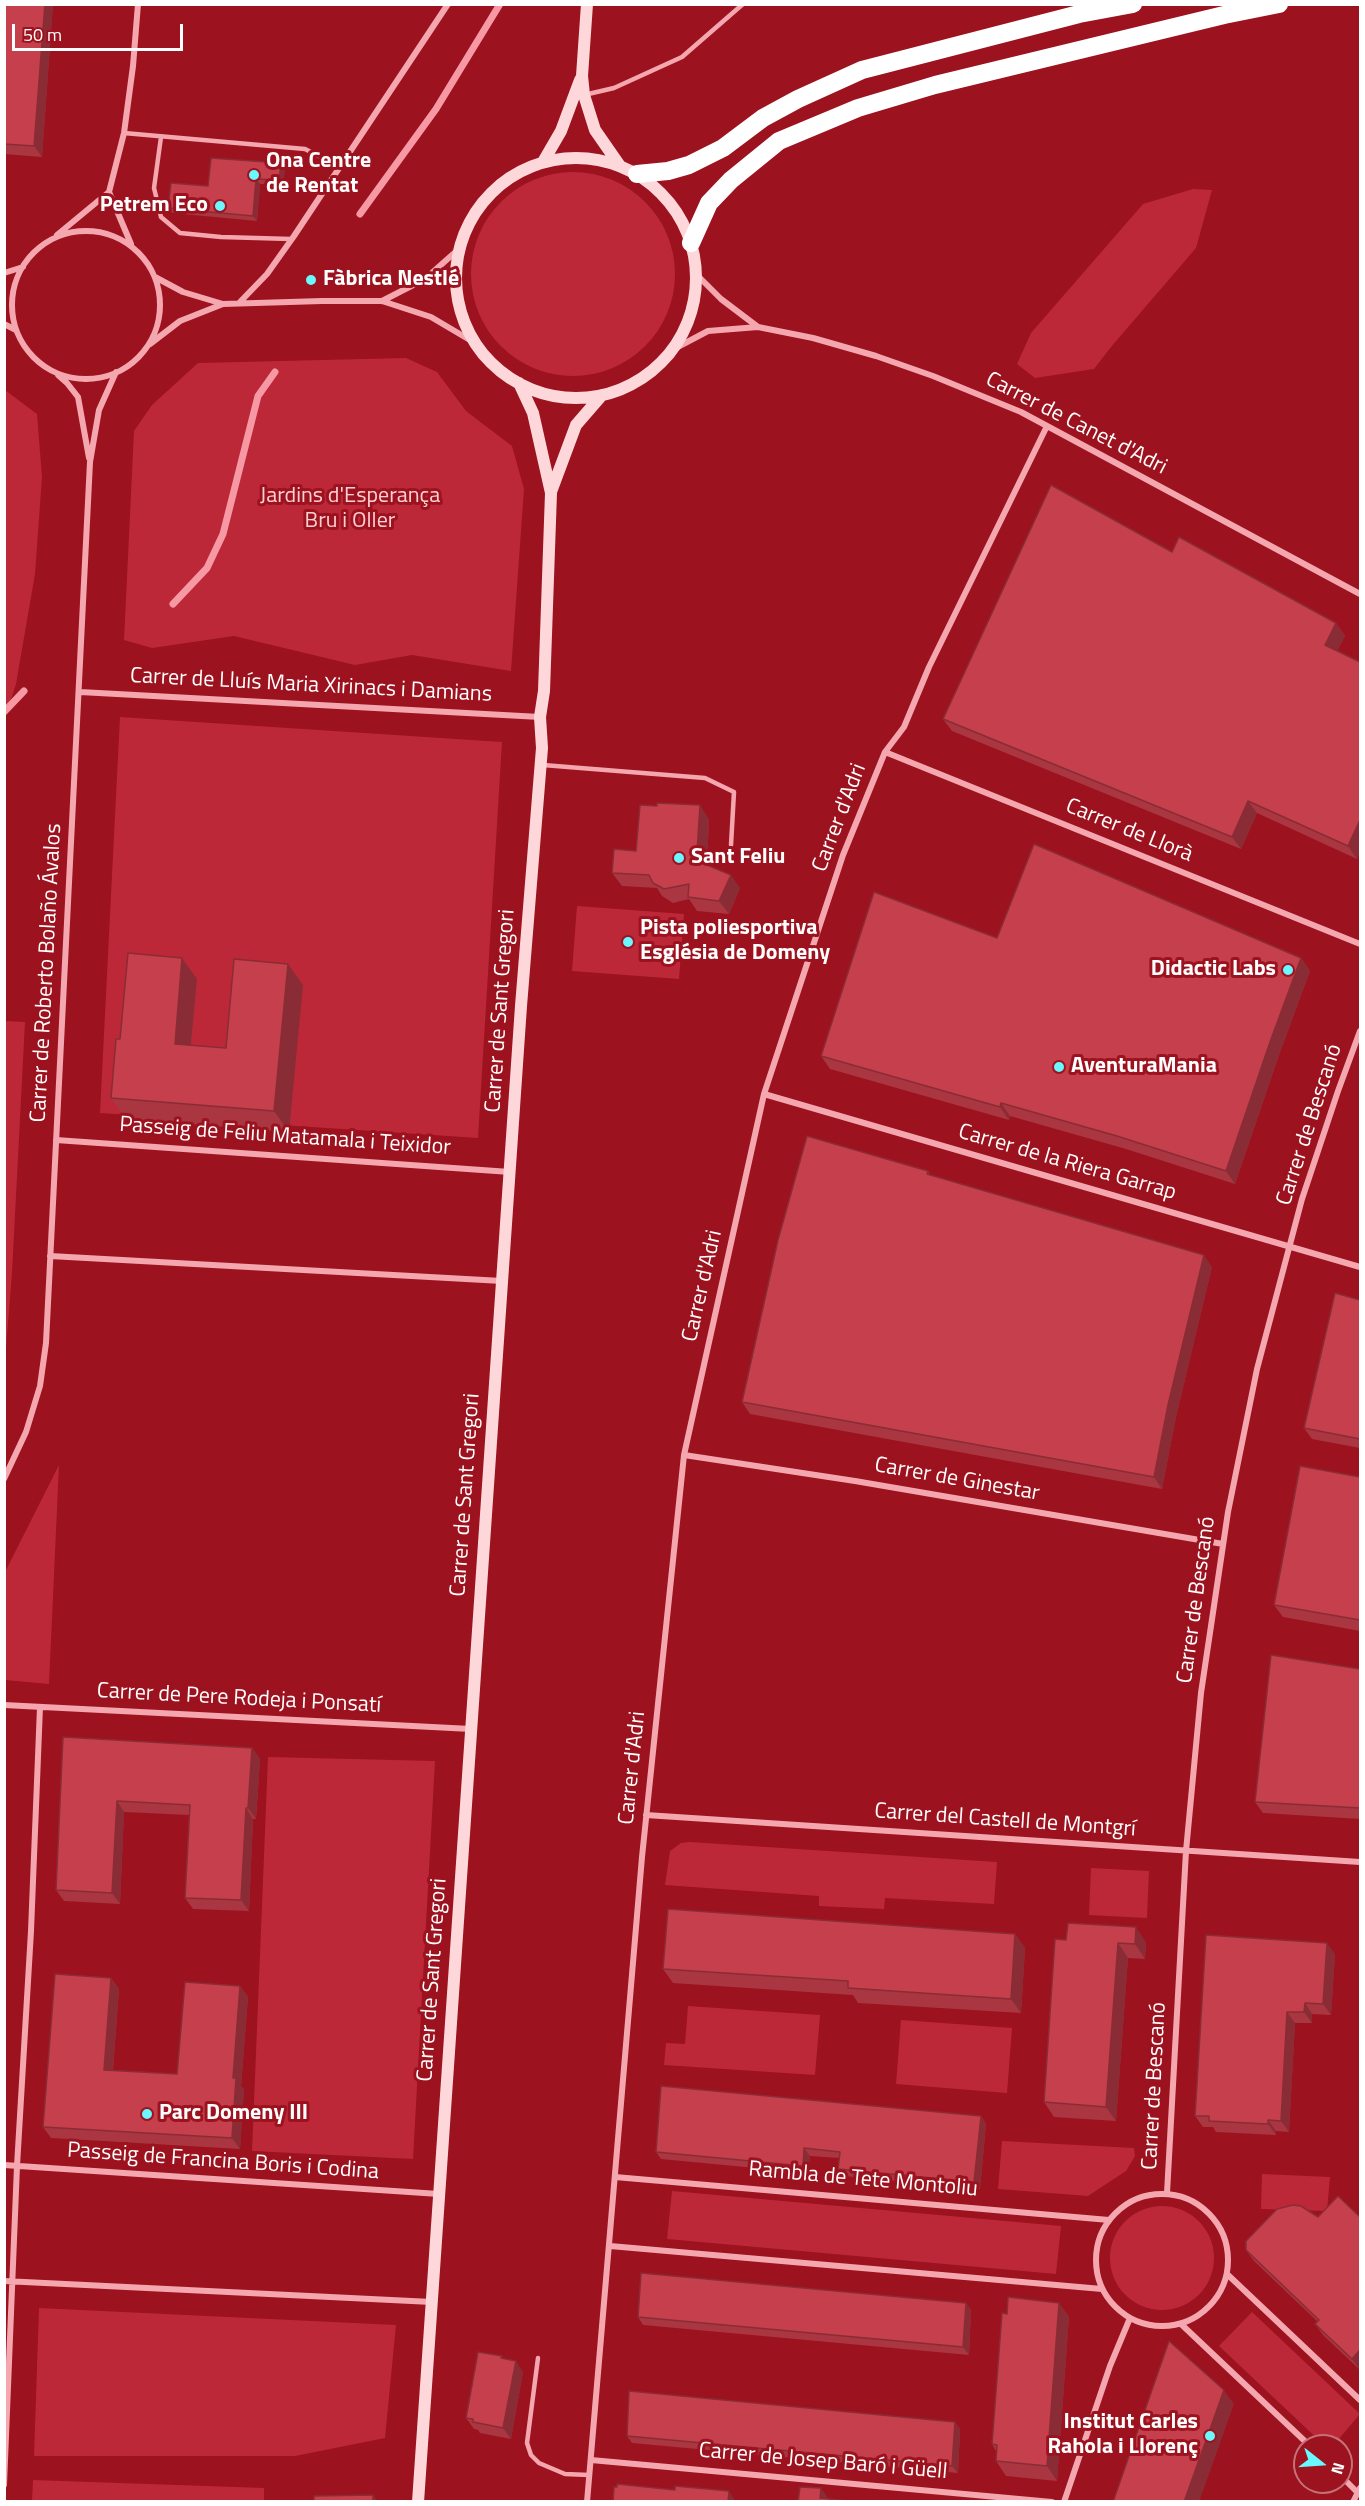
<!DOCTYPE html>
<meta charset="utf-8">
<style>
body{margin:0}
#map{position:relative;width:1365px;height:2506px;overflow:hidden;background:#9c121e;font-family:"Titillium Web",sans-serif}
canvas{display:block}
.frame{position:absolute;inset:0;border:6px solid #fff;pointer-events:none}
.north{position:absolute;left:1293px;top:2434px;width:60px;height:60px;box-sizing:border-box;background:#9c121e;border:2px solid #c47178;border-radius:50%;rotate:107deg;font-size:16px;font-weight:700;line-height:24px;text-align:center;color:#fff}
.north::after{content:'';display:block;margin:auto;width:21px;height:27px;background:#6af7ff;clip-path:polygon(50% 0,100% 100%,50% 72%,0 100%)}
.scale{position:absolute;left:12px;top:24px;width:171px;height:27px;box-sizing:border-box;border:3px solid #fff;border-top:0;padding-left:8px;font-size:18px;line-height:21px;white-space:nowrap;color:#fff;-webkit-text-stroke:4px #9c121e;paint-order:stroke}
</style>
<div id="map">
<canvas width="1365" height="2506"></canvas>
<div class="frame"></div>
<div class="north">N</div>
<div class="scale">50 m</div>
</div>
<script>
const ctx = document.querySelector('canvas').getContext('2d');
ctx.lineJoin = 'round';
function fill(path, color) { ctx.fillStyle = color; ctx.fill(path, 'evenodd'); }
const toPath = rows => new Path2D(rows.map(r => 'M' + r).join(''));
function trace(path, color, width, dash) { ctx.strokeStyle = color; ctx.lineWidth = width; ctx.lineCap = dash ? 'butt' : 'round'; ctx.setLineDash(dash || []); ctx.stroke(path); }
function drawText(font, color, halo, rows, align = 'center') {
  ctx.font = font + ' "Titillium Web",sans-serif'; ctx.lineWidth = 6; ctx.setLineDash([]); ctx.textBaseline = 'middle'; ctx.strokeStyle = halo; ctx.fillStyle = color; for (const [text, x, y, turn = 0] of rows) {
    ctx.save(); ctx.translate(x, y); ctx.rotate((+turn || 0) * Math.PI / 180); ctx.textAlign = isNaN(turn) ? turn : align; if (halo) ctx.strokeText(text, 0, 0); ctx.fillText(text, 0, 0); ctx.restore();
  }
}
const green = toPath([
 '471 274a102 102 0 1 1 204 0a102 102 0 1 1-204 0Z',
 [1193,189,1212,190,1196,248,1111,347,1094,369,1035,378,1017,364,1031,333,1143,204],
 [406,358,437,372,466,411,512,446,524,489,511,671,412,655,355,665,234,636,152,648,124,640,134,431,152,405,198,363],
 [5,390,37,414,42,477,35,574,16,684,5,717],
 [120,717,502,742,478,1138,100,1113],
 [577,906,684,914,679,979,572,971],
 [5,1021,25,1022,12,1273,5,1361],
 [59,1465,49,1684,5,1680,5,1572],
 [268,1757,435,1761,413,2159,252,2151],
 [690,1842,997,1862,994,1904,885,1898,884,1909,819,1906,819,1896,665,1885,670,1851,681,1843],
 [1091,1868,1149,1871,1147,1918,1089,1915],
 [688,2006,820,2015,815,2075,664,2065,666,2043,685,2044],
 [901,2020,1012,2028,1007,2093,896,2084],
 [1002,2141,1134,2148,1135,2156,1126,2171,1088,2196,998,2189],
 [1262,2174,1330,2177,1327,2211,1261,2209],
 [672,2191,1061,2226,1056,2274,667,2239],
 '1110 2258a52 52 0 1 1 104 0a52 52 0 1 1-104 0Z',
 [39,2308,396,2325,385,2438,295,2456,34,2456],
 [1252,2312,1360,2414,1333,2446,1325,2446,1219,2346],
 [33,2480,264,2488,264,2501,32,2501]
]);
const stream = toPath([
 [360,214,436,109,500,4],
 [173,604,207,568,223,534,258,396,275,372],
 [4,712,24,691]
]);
const service = toPath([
 [584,95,614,88,682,57,743,4],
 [124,133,305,149,340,167],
 [161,137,154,188,161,217,180,233,221,237,291,239],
 [543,765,705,778,734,792,731,845],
 [538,2358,527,2443,531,2455,539,2463,565,2474,589,2475]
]);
const minor = toPath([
 [109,192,131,244],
 '12 305a74 74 0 1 1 148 0a74 74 0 1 1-148 0Z',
 [57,235,109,192,124,133,133,66,138,4],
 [4,273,23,267],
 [696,274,721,299,758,327],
 [155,277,183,292,223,304],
 [382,301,425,279,460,248],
 [240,302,267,274,294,236,448,4],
 [4,324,16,330],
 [150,344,180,321,223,304,322,301,382,301,431,317,475,343],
 [672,350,708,331,758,327,813,338,876,356,933,376,1021,412,1360,594],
 [58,375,67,383,78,397,89,458],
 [80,692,540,717],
 [885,752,1360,944],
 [764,1094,1360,1267],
 [56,1140,510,1172],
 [50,1256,502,1281],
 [684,1455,855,1481,1223,1544],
 [4,1479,26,1432,40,1386,46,1343,90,462,99,410,116,372],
 [4,1705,471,1729],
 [646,1815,1360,1862],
 [4,2165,439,2194],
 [615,2177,1109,2220],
 [1167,2193,1186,1851,1201,1693,1228,1512,1257,1369,1302,1199,1338,1091,1360,1031],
 '1096 2260a66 66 0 1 1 132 0a66 66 0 1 1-132 0Z',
 [610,2246,1102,2289],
 [1227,2274,1360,2400],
 [4,2281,432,2302],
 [1181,2324,1310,2446],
 [591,2460,1052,2502],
 [1341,2476,1357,2492],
 [4,2485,17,2166,31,1931,40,1707],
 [587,2502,642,1857,684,1455,764,1094,843,855,885,752,904,727,929,667,1047,426],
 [1064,2502,1110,2366,1130,2318],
 [1353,2502,1360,2488]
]);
const secondary = toPath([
 [587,4,582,76,584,95,595,130,620,166],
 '456 278a120 120 0 1 1 240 0a120 120 0 1 1-240 0Z',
 [543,162,561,131,580,80],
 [551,492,576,425,602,395],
 [418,2502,521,1006,542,748,540,717,544,691,551,493,533,413,519,383]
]);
const motorway = toPath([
 [637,174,668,171,689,165,723,148,763,118,798,99,862,70,1079,14,1133,4],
 [691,243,709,203,731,180,779,141,858,108,935,85,1224,15,1279,4]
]);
const wall = toPath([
 [4,4,53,4,42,157,4,154],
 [281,163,285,168,283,185,260,184,257,221,172,213,168,208,208,186],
 [1172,552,1336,623,1345,636,1337,651,1360,662,1360,851,1357,859,1257,813,1241,849,952,731,943,719],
 [709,819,707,865,740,888,729,914,697,911,689,899,673,903,662,896,657,888,622,886,612,873,636,851],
 [997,938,1301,958,1310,971,1279,1055,1235,1184,1126,1149,1010,1116,1009,1120,830,1069,821,1056],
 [288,964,303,985,289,1132,126,1119,111,1098,120,1039,197,979,191,1045,226,1048],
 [928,1171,930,1175,1212,1267,1176,1417,1162,1489,750,1414,742,1402],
 [1360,1300,1360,1448,1312,1439,1304,1428],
 [1360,1477,1360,1631,1283,1617,1274,1605],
 [1360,1669,1360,1819,1263,1813,1255,1802],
 [63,1737,252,1748,260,1759,256,1819,253,1819,249,1911,193,1909,185,1898,189,1815,124,1812,120,1904,64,1901,56,1890],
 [1015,1934,1025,1948,1021,2013,858,2003,853,1995,673,1983,663,1969],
 [1055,1939,1146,1942,1145,1959,1128,1958,1116,2121,1054,2117,1044,2102],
 [1335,1954,1331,2015,1312,2014,1312,2023,1295,2023,1289,2132,1276,2131,1276,2135,1216,2132,1213,2127,1203,2127,1195,2116],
 [111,1978,119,1989,113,2070,177,2074,240,1986,248,1997,241,2086,244,2089,240,2149,51,2138,43,2127],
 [981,2116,986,2124,980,2189,844,2176,838,2169,839,2158,810,2156,808,2173,661,2159,656,2152],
 [1277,2209,1360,2370,1323,2335,1315,2324,1318,2322,1254,2261,1246,2250],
 [966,2303,971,2310,969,2355,643,2325,638,2317],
 [1059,2303,1069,2317,1057,2481,1006,2476,996,2461,996,2451,992,2444,1007,2314],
 [503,2359,523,2372,511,2439,480,2433,478,2430,474,2429,466,2418],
 [955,2422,960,2429,958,2473,632,2443,627,2436]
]);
const shadedWall = toPath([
 [45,4,53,4,42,157,34,146],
 [281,163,285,168,283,185,279,180],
 [256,179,260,184,257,221,253,216],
 [1336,623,1345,636,1334,658,1325,645],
 [1248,801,1257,813,1241,849,1232,837],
 [700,805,709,819,707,866,697,853],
 [1360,820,1360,851,1357,859,1348,846],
 [731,875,740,888,729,914,719,901],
 [182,958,197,979,189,1064,175,1044],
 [1301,958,1310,971,1279,1055,1235,1184,1226,1171,1270,1042],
 [288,964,303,985,289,1132,274,1111],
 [1001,1103,1010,1116,1009,1120,1000,1107],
 [1204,1255,1212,1267,1176,1417,1162,1489,1154,1477,1168,1405],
 [252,1748,260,1759,256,1819,248,1808],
 [117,1801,124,1812,120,1904,112,1893],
 [246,1808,253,1819,249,1911,241,1900],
 [1136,1927,1146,1942,1145,1959,1135,1944],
 [1015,1934,1025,1948,1021,2013,1011,1999],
 [1118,1943,1128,1958,1116,2121,1106,2107],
 [1327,1943,1335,1954,1331,2015,1323,2004],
 [111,1978,119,1989,112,2081,104,2070],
 [240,1986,248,1997,241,2086,244,2089,240,2149,232,2138,233,2078],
 [1305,2003,1312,2014,1312,2023,1304,2012],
 [1287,2012,1295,2023,1289,2132,1281,2121],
 [981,2116,986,2124,980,2189,974,2182],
 [1268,2120,1276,2131,1276,2135,1268,2124],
 [804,2148,810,2156,808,2173,803,2166],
 [966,2303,971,2310,969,2355,963,2347],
 [1059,2303,1069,2317,1057,2481,1047,2466],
 [1360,2350,1360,2370,1352,2359],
 [516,2361,523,2372,511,2439,503,2428],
 [1224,2390,1234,2404,1199,2502,1184,2502],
 [955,2422,960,2429,958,2473,952,2466],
 [821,2488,831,2502,820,2498],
 [729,2491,736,2502,728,2502],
 [373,2495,378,2502,373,2502]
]);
const building = toPath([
 [4,4,45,4,34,146,4,144,4,4],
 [211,158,281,163,279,180,256,179,253,216,168,208,171,183,208,186,211,158],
 [1051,485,1172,552,1179,537,1336,623,1325,645,1360,662,1360,820,1348,846,1248,801,1232,837,943,719,1051,485],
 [657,803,700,805,697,853,707,865,731,875,719,901,688,897,689,884,664,889,653,883,649,875,612,873,614,849,636,851,640,805,657,806,657,803],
 [1034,844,1301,958,1270,1042,1226,1171,1117,1136,1001,1103,1000,1107,821,1056,874,892,997,938,1034,844],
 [128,953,182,958,175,1044,226,1048,234,959,288,964,274,1111,111,1098,116,1039,120,1039,128,953],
 [807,1136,928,1171,927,1174,1204,1255,1168,1405,1154,1477,742,1402,778,1240,807,1136],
 [1335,1293,1360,1300,1360,1439,1304,1428,1335,1293],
 [1300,1466,1360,1477,1360,1620,1274,1605,1300,1466],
 [1271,1655,1360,1669,1360,1808,1255,1802,1271,1655],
 [63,1737,252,1748,248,1808,246,1808,241,1900,185,1898,190,1805,117,1801,112,1893,56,1890,63,1737],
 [668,1909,1015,1934,1011,1999,848,1988,848,1981,663,1969,668,1909],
 [1068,1923,1136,1927,1135,1944,1118,1943,1106,2107,1044,2102,1055,1939,1066,1940,1068,1923],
 [1206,1935,1327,1943,1323,2004,1305,2003,1304,2012,1287,2012,1281,2121,1268,2120,1268,2124,1247,2123,1209,2121,1209,2116,1195,2116,1206,1935],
 [55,1974,111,1978,104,2070,177,2074,185,1982,240,1986,233,2078,236,2078,232,2138,43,2127,55,1974],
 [661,2086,981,2116,974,2182,838,2169,840,2152,804,2148,803,2166,656,2152,661,2086],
 [1338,2196,1360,2217,1360,2350,1352,2359,1315,2324,1319,2320,1246,2250,1246,2241,1277,2209,1293,2205,1301,2206,1318,2217,1338,2196],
 [641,2273,966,2303,963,2347,638,2317,641,2273],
 [1008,2297,1059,2303,1047,2466,996,2461,997,2445,992,2444,1002,2313,1007,2314,1008,2297],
 [1169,2341,1224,2390,1184,2502,1113,2502,1169,2341],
 [478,2352,502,2356,501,2358,516,2361,503,2428,473,2422,473,2419,466,2418,478,2352],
 [629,2391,955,2422,952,2466,627,2436,629,2391],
 [617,2484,675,2490,675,2486,729,2491,728,2502,613,2502,614,2487,617,2487,617,2484],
 [800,2487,821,2488,820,2498,858,2502,798,2502,800,2487],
 [373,2495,373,2502,314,2502,314,2496,373,2495]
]);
const markers = [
 [254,175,6,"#6af7ff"],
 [220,206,6,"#6af7ff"],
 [311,280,6,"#6af7ff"],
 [679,858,6,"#6af7ff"],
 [628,942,6,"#6af7ff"],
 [1288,970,6,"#6af7ff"],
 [1059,1067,6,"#6af7ff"],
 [147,2114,6,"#6af7ff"],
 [1210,2436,6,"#6af7ff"]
];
const poiNames = [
 ["Ona Centre",266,162],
 ["de Rentat",266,187],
 ["Petrem Eco",208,206,"right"],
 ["Fàbrica Nestlé",323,280],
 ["Sant Feliu",691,858],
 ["Pista poliesportiva",640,929],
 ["Església de Domeny",640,954],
 ["Didactic Labs",1276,970,"right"],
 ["AventuraMania",1071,1067],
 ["Parc Domeny III",159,2114],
 ["Institut Carles",1198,2423,"right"],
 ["Rahola i Llorenç",1198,2448,"right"]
];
const streetNames = [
 ["Carrer de Canet d'Adri",1076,424,27],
 ["Carrer de Lluís Maria Xirinacs i Damians",311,686,3],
 ["Carrer d'Adri",840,818,-69],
 ["Carrer de Llorà",1129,831,22],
 ["Carrer de Roberto Bolaño Ávalos",47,973,-87],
 ["Carrer de Sant Gregori",501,1011,-86],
 ["Carrer de Bescanó",1310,1125,-72],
 ["Passeig de Feliu Matamala i Teixidor",285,1137,4],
 ["Carrer de la Riera Garrap",1067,1163,16],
 ["Carrer d'Adri",703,1286,-77],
 ["Carrer de Ginestar",957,1480,10],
 ["Carrer de Sant Gregori",466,1495,-86],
 ["Carrer de Bescanó",1197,1600,-82],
 ["Carrer de Pere Rodeja i Ponsatí",239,1699,3],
 ["Carrer d'Adri",633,1768,-84],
 ["Carrer del Castell de Montgrí",1005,1821,4],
 ["Carrer de Sant Gregori",433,1980,-86],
 ["Carrer de Bescanó",1155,2086,-87],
 ["Passeig de Francina Boris i Codina",223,2162,4],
 ["Rambla de Tete Montoliu",863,2180,5],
 ["Carrer de Josep Baró i Güell",823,2462,5]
];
const parkNames = [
 ["Jardins d'Esperança",350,497],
 ["Bru i Oller",350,522]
];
fill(green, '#bc2838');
trace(stream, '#f799a4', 7);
trace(service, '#f4a7af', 4.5);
trace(minor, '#f4a7af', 6);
trace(secondary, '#fdd7da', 12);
trace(motorway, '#fff', 18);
fill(wall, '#a93641');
fill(shadedWall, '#8a2c35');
fill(building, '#c53f4c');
trace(building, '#8a2c35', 1.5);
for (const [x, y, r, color] of markers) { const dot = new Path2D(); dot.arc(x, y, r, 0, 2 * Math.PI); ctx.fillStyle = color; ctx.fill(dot); trace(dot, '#9c121e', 2); }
drawText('bold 22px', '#fff', '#9c121e', poiNames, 'left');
drawText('22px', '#fff', '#9c121e', streetNames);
drawText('22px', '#fecfd4', '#9c121e', parkNames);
</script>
